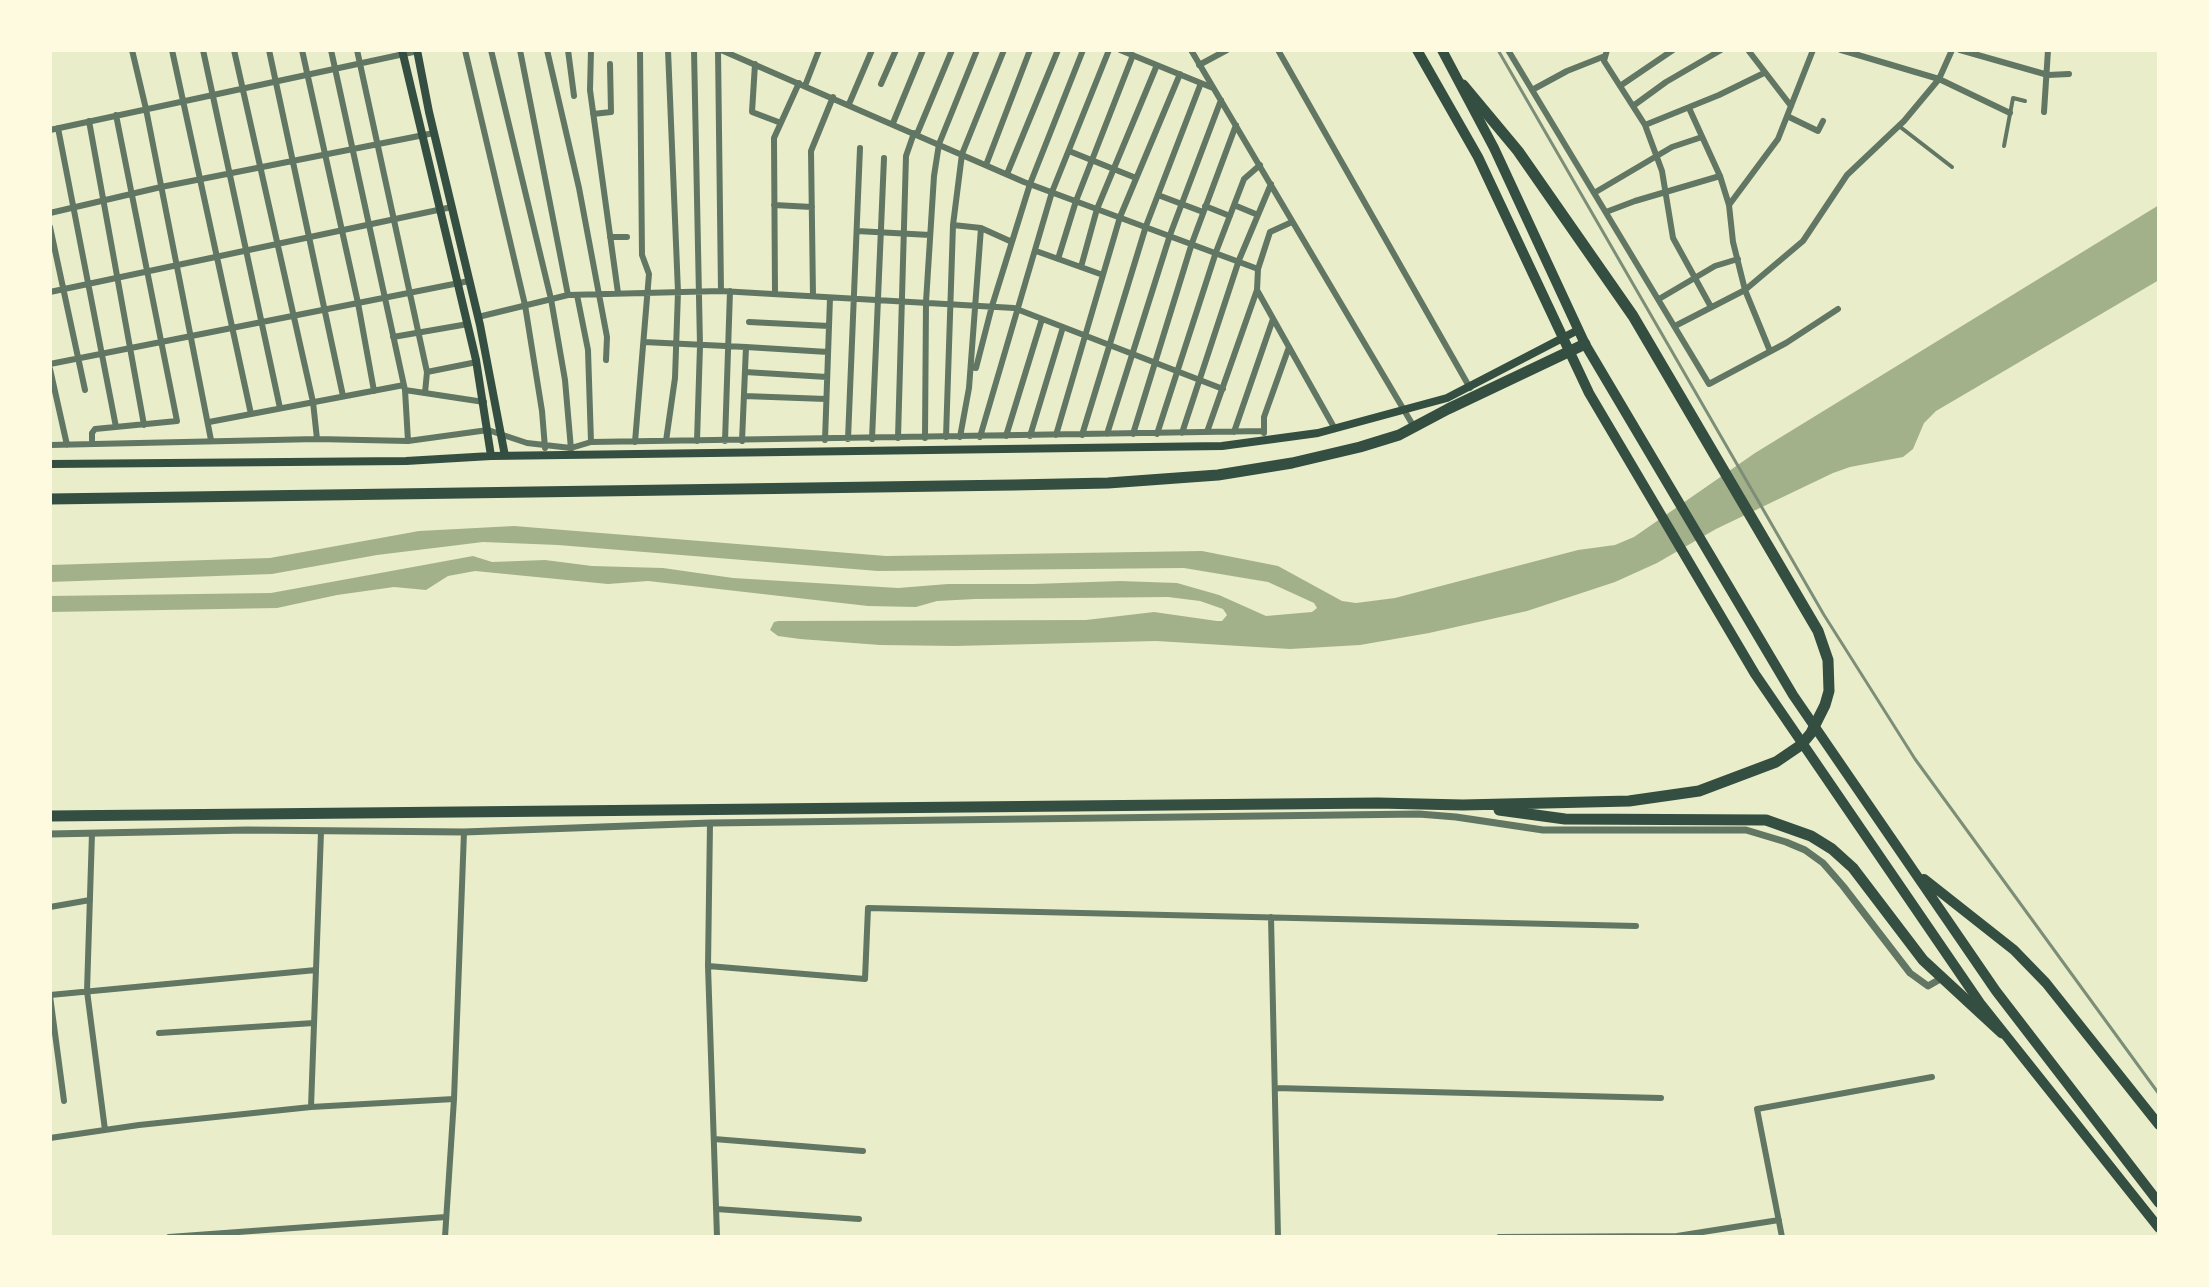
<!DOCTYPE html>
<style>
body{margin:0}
#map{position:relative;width:2209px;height:1287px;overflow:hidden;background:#e9edc9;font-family:Inter,sans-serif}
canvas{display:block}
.frame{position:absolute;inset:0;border:52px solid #fefae0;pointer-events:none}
</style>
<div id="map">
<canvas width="2209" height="1287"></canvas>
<div class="frame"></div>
</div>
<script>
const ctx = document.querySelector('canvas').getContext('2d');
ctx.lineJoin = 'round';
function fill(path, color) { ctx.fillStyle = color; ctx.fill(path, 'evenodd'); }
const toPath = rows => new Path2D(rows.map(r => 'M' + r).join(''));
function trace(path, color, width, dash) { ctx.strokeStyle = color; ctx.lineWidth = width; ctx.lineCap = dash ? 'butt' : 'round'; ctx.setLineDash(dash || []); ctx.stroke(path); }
const water = toPath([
 [2159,205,2159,280,1936,411,1924,423,1913,449,1903,457,1850,467,1833,473,1716,529,1657,563,1615,582,1527,611,1429,633,1360,645,1290,649,1156,641,955,646,880,645,800,639,778,636,770,630,774,622,778,621,1086,620,1154,612,1217,621,1222,621,1227,615,1223,609,1200,601,1168,597,975,599,937,601,916,607,868,606,648,581,608,584,475,571,448,576,426,590,394,587,337,595,277,608,50,612,50,596,271,593,473,556,492,562,545,560,592,566,663,568,733,578,898,588,948,584,1033,584,1120,581,1177,583,1219,595,1266,616,1312,612,1317,608,1314,603,1268,582,1184,568,878,571,558,545,483,542,377,555,272,574,50,582,50,565,270,558,419,531,514,526,886,556,1202,551,1278,566,1342,601,1356,603,1395,598,1578,550,1615,545,1634,537,1755,453]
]);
const pedestrian = toPath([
 [1899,126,1952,167],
 [2004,146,2013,98,2025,101]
]);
const minor = toPath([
 [132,50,146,109,211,440],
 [172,50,251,414],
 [203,50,280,408],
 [234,50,313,402,317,439],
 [269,50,343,396],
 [302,50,358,303,374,391],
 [331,50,405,390,408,441],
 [357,50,427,372,425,393],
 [465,50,525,305,542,411,545,448],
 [491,50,551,299,565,380,571,449],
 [520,50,568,295],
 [547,50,579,188,607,337,606,360],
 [568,50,574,96],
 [591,50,590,90,618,293],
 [694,50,700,346,697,441],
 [718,50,721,291],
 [721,50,1024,182,1258,269],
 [1120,50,1213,88],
 [1191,50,1414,427],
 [1278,50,1470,388],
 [1508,50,1709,384,1786,343,1838,309],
 [1607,50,1604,61,1645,125,1662,171,1673,238,1711,307],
 [1748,50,1791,106],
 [1841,50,1939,79,2010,113],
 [1960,50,2048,75,2069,74],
 [755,64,752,112,781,123],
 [1199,65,1227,50],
 [881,84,896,50],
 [805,86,819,50],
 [1620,86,1673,50],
 [1532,90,1567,71,1605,56],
 [849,104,872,50],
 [1633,106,1666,82,1721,50],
 [1689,108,1720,176,1729,205],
 [2044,112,2048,50],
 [593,114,611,112,610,64],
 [1787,116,1818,131,1823,121],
 [89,121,144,425],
 [893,123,923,50],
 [1645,125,1719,95,1764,73],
 [58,128,116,427],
 [50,130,418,51],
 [917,134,952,50],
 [1069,151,1136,178],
 [986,165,1030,50],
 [1007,174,1058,50],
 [1594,193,1672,147,1702,137],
 [1158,195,1203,212],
 [774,205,812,207],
 [1234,205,1258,215],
 [1205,206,1230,216],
 [1606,212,1635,201,1720,176],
 [50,213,161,187,434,133],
 [1292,222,1270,232,1258,269,1257,290,1335,429],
 [953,225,981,228,1012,242],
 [50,227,85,390],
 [857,231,930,235],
 [610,237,627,237],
 [1036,251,1103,275],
 [1058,259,1076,201,1133,55],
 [1081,267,1097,209,1157,65],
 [50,292,452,207],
 [775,294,774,138,799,83],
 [577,295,588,350,591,442],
 [813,296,811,151,833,97],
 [1659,299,1715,266,1738,259],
 [478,317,568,295,721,291,1014,308,1223,389],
 [749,322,829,326],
 [1675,326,1745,290,1803,241,1847,175,1904,121,1939,79,1952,50],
 [393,337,468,324],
 [644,342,746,347],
 [1770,351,1745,290,1733,242,1729,205,1778,139,1813,50],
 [50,364,469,281],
 [971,367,976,368,992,306,1030,184,1083,50],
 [50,369,67,445],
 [427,372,477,362],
 [745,372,827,377],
 [405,390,484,402],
 [744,396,826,399],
 [209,422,404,385],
 [1207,432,1257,290],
 [1234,432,1273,319],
 [1182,433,1239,260,1271,184],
 [1264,433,1264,417,1289,347],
 [1107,434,1170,235,1221,100],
 [1133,434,1192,243,1236,125],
 [1157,434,1216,252,1244,179,1260,165],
 [1056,435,1120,217,1180,74],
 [1082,435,1146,226,1201,83],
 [1006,436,1042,319],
 [1030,436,1063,327],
 [946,437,953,225,962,154,1004,50],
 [960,437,969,388,981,228],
 [980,437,1052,192,1109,50],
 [898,438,906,156,914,133],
 [925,438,926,302,934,176,939,144,977,50],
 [848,439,860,148],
 [872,439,884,158],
 [825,440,830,298],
 [666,441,675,378,678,292,668,50],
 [725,441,730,291],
 [742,441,746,347,828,352],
 [635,442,649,274,642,255,640,50],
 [92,444,92,433,95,429,177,421,116,115],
 [50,445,317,439,408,441,488,430,527,443,571,448,591,442,1264,431],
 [710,823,708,966,717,1237],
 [92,833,87,991,105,1130],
 [50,907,90,900],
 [1271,917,1278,1237],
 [708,966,865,979,868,908,1636,926],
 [50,995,316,970],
 [50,996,64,1101],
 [159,1033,314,1023],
 [1275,1088,1661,1098],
 [311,1107,321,832],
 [50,1138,139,1125,311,1107,454,1099],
 [714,1139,863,1151],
 [716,1209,859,1219],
 [169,1237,446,1217],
 [445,1237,454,1099,464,832],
 [1499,1237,1677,1236,1779,1220],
 [1782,1237,1757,1109,1932,1077]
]);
const tertiary = toPath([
 [50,834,247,830,464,832,710,823,1419,814,1456,817,1543,830,1746,830,1786,842,1805,850,1823,863,1843,886,1910,973,1928,986,1942,978]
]);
const secondary = toPath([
 [402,50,476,360,491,456],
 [417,50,429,112,480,325,505,456],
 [50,464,406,461,491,456,1222,446,1318,433,1447,398,1578,330]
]);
const trunk = toPath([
 [1417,50,1478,157,1589,393,1755,674,1980,1003,2159,1228],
 [1442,50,1494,148,1585,344,1793,695,1996,991,2159,1203],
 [1924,879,2014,950,2046,983,2159,1125]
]);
const motorway = toPath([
 [50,499,1014,485,1108,483,1218,475,1292,463,1360,447,1399,435,1448,409,1585,344],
 [1499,810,1565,819,1766,820,1811,836,1832,849,1853,868,1923,960,2002,1033],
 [50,816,1378,803,1463,805,1629,801,1699,791,1776,762,1801,745,1811,733,1825,705,1829,691,1828,660,1818,631,1633,316,1518,151,1463,85]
]);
const rail = toPath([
 [1498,50,1824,615,1915,759,2159,1094]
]);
fill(water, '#a3b18a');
trace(pedestrian, '#617663', 4);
trace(minor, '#617663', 6);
trace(tertiary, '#617663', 7);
trace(secondary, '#344e41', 8);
trace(trunk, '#344e41', 10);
trace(motorway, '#344e41', 11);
trace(rail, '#7c8e77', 3);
</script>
